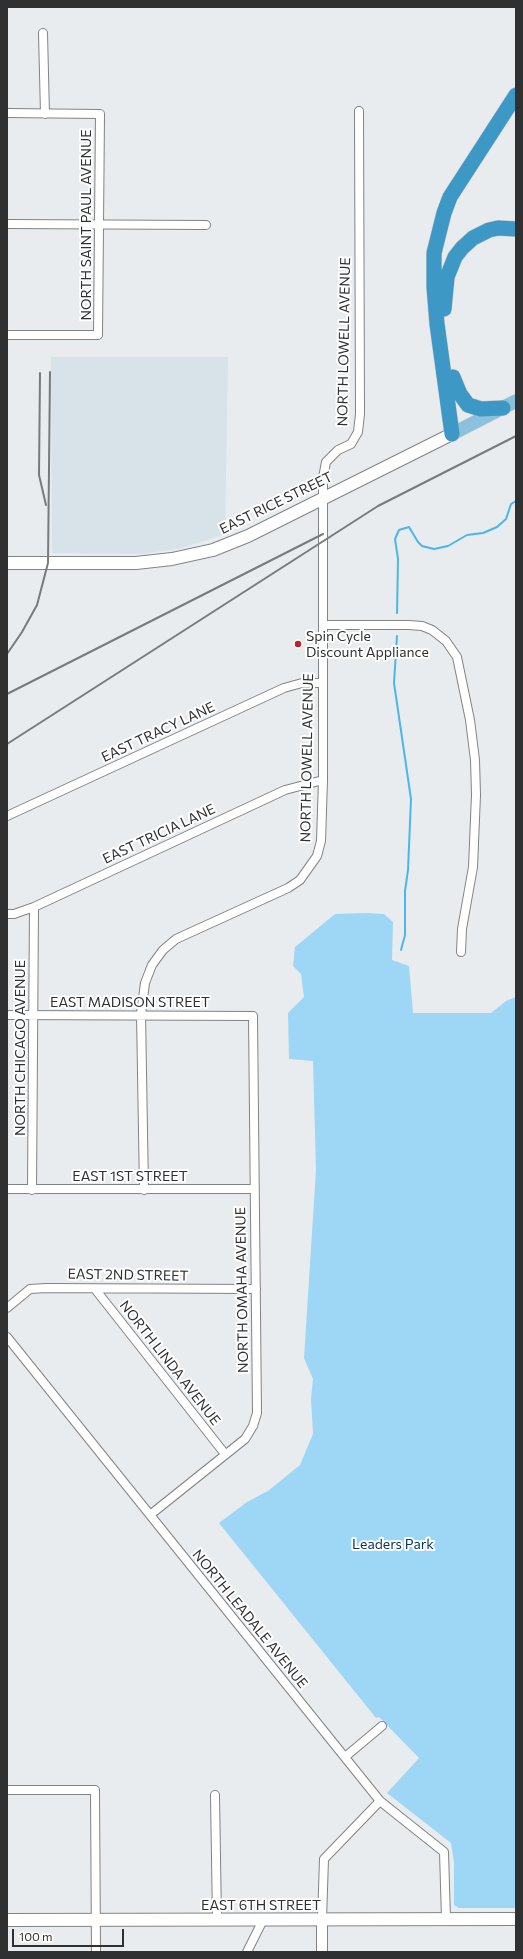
<!DOCTYPE html>
<style>
body{margin:0}
#map{position:relative;width:523px;height:1959px;overflow:hidden;background:#e8ecee;font-family:Commissioner,sans-serif}
canvas{display:block}
.frame{position:absolute;inset:0;border:8px solid #2f3031;pointer-events:none}
.scale{position:absolute;left:12px;top:1929px;width:112px;height:18px;box-sizing:border-box;border:2px solid #2f3031;border-top:0;padding-left:5px;font-size:12px;line-height:14px;white-space:nowrap;color:#2f3031;-webkit-text-stroke:3px #fff;paint-order:stroke}
</style>
<div id="map">
<canvas width="523" height="1959"></canvas>
<div class="frame"></div>
<div class="scale">100 m</div>
</div>
<script>
const ctx = document.querySelector('canvas').getContext('2d');
ctx.lineJoin = 'round';
function fill(path, color) { ctx.fillStyle = color; ctx.fill(path, 'evenodd'); }
const toPath = rows => new Path2D(rows.map(r => 'M' + r).join(''));
function trace(path, color, width, dash) { ctx.strokeStyle = color; ctx.lineWidth = width; ctx.lineCap = dash ? 'butt' : 'round'; ctx.setLineDash(dash || []); ctx.stroke(path); }
function drawText(font, color, halo, rows, align = 'center') {
  ctx.font = font + ' Commissioner,sans-serif'; ctx.lineWidth = 4; ctx.setLineDash([]); ctx.textBaseline = 'middle'; ctx.strokeStyle = halo; ctx.fillStyle = color; for (const [text, x, y, turn = 0] of rows) {
    ctx.save(); ctx.translate(x, y); ctx.rotate((+turn || 0) * Math.PI / 180); ctx.textAlign = isNaN(turn) ? turn : align; if (halo) ctx.strokeText(text, 0, 0); ctx.fillText(text, 0, 0); ctx.restore();
  }
}
const built = toPath([
 [51,357,228,357,225,534,182,548,142,554,52,553]
]);
const green = toPath([
 [366,913,384,914,393,922,392,960,409,966,413,1013,491,1013,506,1001,516,997,516,1908,459,1908,454,1905,454,1863,451,1843,387,1793,419,1758,379,1717,376,1718,219,1523,247,1502,268,1491,300,1465,313,1434,311,1399,313,1379,304,1358,316,1170,313,1061,289,1059,288,1013,304,997,301,974,293,966,295,947,335,914]
]);
const stream = toPath([
 [397,613,398,559,395,539,399,530,409,527,418,542,422,546,434,549,448,546,467,535,483,533,497,527,506,519,511,504,516,501],
 [397,636,394,683,411,799,408,870,405,891,405,935,401,950]
]);
const minor = toPath([
 [43,33,45,114],
 [7,113,100,114,98,335,7,335],
 [7,224,206,225],
 [323,625,409,625,422,626,432,630,446,641,457,657,470,720,475,760,476,795,473,867,462,929,461,952],
 [7,816,284,688,302,683,323,683],
 [7,914,14,914,34,907,285,790,323,780],
 [7,1015,253,1016,257,1413,253,1426,245,1439,150,1515],
 [7,1189,254,1189],
 [32,1190,34,907],
 [144,1190,141,1014,145,983,152,965,163,950,176,939,288,888,300,880,317,856,321,841,323,780,323,478,326,462,338,450,351,444,358,432,360,414,359,111],
 [95,1289,225,1454],
 [7,1308,30,1289,46,1288,256,1289],
 [7,1337,380,1801,444,1852,446,1919],
 [345,1757,382,1726],
 [7,1790,95,1790,96,1952],
 [215,1795,217,1920],
 [322,1920,324,1859,380,1801],
 [247,1952,263,1920]
]);
const tertiary = toPath([
 [322,1920,322,1952]
]);
const secondary = toPath([
 [7,563,136,563,172,559,213,550,248,536,452,434],
 [7,1920,516,1919]
]);
const primary = toPath([
 [452,434,516,401]
]);
const motorway = toPath([
 [444,309,447,277,455,257,462,248,473,238,489,230,498,228,516,229],
 [453,377,460,394,468,405,481,409,503,408],
 [452,434,437,324,434,287,434,253,444,213,450,197,516,95]
]);
const rail = toPath([
 [40,373,39,475,46,505],
 [7,654,22,632,37,605,48,563,50,372],
 [7,694,323,534],
 [7,744,378,506,516,436]
]);
const markers = [
 [298,644,4,"#b7262f"]
];
const streetNames = [
 ["NORTH SAINT PAUL AVENUE",86,225,-90],
 ["NORTH LOWELL AVENUE",344,342,-89],
 ["EAST RICE STREET",276,503,-26],
 ["EAST TRACY LANE",158,732,-25],
 ["NORTH LOWELL AVENUE",307,758,-89],
 ["EAST TRICIA LANE",159,834,-25],
 ["EAST MADISON STREET",130,1002],
 ["NORTH CHICAGO AVENUE",20,1048,-90],
 ["EAST 1ST STREET",130,1176],
 ["EAST 2ND STREET",128,1275,1],
 ["NORTH OMAHA AVENUE",242,1290,-91],
 ["NORTH LINDA AVENUE",170,1363,52],
 ["NORTH LEADALE AVENUE",250,1619,51],
 ["EAST 6TH STREET",261,1905]
];
const poiNames = [
 ["Spin Cycle",306,636],
 ["Discount Appliance",306,652]
];
const parkNames = [
 ["Leaders Park",393,1544]
];
fill(built, '#d8e2e9');
fill(green, '#9ed6f5');
trace(stream, '#4cb6eb', 2);
trace(minor, '#808486', 10);
trace(tertiary, '#808486', 12);
trace(secondary, '#808486', 14);
trace(primary, '#c9c9c9', 14);
trace(motorway, '#c9c9c9', 16);
trace(minor, '#fff', 8);
trace(tertiary, '#fff', 10);
trace(secondary, '#fff', 12);
trace(primary, '#8bc1dc', 13);
trace(motorway, '#3d98c5', 15);
trace(rail, '#787a7c', 2);
for (const [x, y, r, color] of markers) { const dot = new Path2D(); dot.arc(x, y, r, 0, 2 * Math.PI); ctx.fillStyle = color; ctx.fill(dot); trace(dot, '#fff', 1.5); }
drawText('14px', '#2f3031', '#fff', streetNames);
drawText('14px', '#2f3031', '#fff', poiNames, 'left');
drawText('14px', '#08374d', '#fff', parkNames);
</script>
